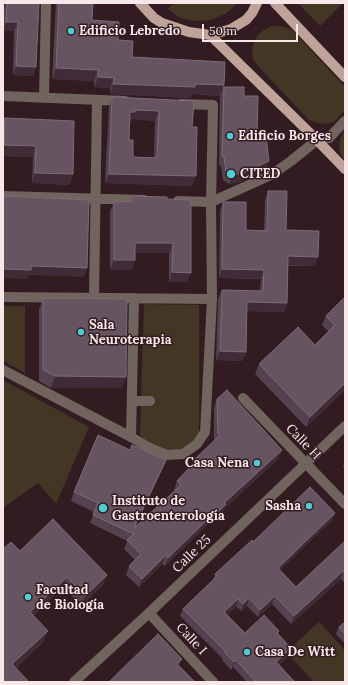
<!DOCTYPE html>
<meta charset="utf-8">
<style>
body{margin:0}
#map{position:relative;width:348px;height:685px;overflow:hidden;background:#321c21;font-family:Lora,serif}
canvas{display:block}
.frame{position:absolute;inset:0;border:4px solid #f7e7e9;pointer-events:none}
.scale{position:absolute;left:202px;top:24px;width:96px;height:18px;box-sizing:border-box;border:2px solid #f7e7e9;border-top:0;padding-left:5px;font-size:12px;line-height:14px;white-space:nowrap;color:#f7e7e9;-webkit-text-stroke:3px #321c21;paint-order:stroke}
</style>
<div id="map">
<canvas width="348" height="685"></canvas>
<div class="frame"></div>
<div class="scale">50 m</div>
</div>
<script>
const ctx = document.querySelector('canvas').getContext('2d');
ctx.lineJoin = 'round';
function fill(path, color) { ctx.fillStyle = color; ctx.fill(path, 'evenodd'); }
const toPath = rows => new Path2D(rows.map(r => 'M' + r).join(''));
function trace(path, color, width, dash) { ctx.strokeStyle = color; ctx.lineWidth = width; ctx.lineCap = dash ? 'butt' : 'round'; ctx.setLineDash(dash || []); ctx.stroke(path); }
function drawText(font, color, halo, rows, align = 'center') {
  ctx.font = font + ' Lora,serif'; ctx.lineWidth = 3; ctx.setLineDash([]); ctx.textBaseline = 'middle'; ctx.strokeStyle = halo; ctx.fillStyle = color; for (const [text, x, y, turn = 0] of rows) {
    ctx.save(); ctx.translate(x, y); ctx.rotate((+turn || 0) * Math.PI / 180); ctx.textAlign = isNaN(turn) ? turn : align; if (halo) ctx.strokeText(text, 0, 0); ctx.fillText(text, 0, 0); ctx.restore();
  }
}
const green = toPath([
 [174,3,238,3,225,14,211,20,195,21,180,18,168,9],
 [298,3,343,3,320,26],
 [271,26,280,26,288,28,294,32,345,87,345,110,338,118,333,122,325,124,317,123,309,120,258,66,253,59,252,50,254,42,258,35,264,30],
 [345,129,345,161,340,153,339,145,341,137],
 [144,304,199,305,199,434,193,442,178,451,172,452,145,441,140,434,141,406,152,406,152,397,141,397],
 [3,306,25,306,25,373,3,361],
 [3,380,89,427,56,504,38,483,3,508],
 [319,622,345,650,345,682,314,682,286,652]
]);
const minor = toPath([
 [3,96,125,101],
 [44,98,46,3],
 [3,196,144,200],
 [178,201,211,202,271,175,291,161,317,140,329,138,345,121],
 [3,297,212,299],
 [94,298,97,100],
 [3,370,131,437,148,447,167,455,183,454,197,444,205,432,212,299,211,202,213,105,181,104],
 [243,398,345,504],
 [132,401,150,401],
 [131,437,134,298],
 [149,613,213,682],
 [74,682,149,613,345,426]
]);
const major = toPath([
 [140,3,154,18,162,23,189,32,210,35,231,29,246,20,252,13,257,3],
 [275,3,345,77],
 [210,35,317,140,345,169]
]);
const wall = toPath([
 [6,3,39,3,36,67,33,76,13,75,14,31,3,31,4,9],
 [56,3,93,3,92,20,118,40,132,57,224,85,224,87,244,96,257,135,266,170,239,182,229,184,223,180,221,166,219,165,220,96,192,94,191,98,110,94,110,88,94,87,94,81,52,79],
 [112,97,194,101,192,127,192,186,105,183,109,107],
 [132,119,155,121,154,158,133,157,129,140,129,122,131,122],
 [5,118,73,174,69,185,32,183,33,157,3,156,3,123],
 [268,191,286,230,315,266,288,266,287,303,284,312,247,311,246,352,242,361,216,360,218,299,222,290,260,291,261,279,219,278,220,211,223,202,246,230,264,231,265,200],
 [133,196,167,199,187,282,169,282,169,253,135,253,135,260,131,270,110,270,110,211,114,202,131,201],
 [345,297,345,390,306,427,255,374,259,364,315,345,329,332,322,325,326,316],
 [43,298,126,377,122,388,51,388,39,381,39,310],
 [217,399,279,458,224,509,222,513,211,525,209,523,165,566,162,564,139,587,126,575,129,566,135,560,124,549,127,541,90,523,94,512,71,501,74,492,162,469,135,527,175,491,174,490,177,481,192,465,193,461,214,441,214,408],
 [345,461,345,469,343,467],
 [335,513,332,520,280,570,296,587,345,541,345,583,341,579,291,624,272,604,258,617,247,606,241,611,236,606,227,615,245,633,279,631,278,634,291,648,288,656,279,665,295,682,247,682,233,667,231,670,222,660,223,659,180,616,183,609,213,580,215,574,253,542],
 [20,551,107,575,103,585,81,606,63,587,33,616,44,641,16,668,3,682],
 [345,622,345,644,336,634,339,627]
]);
const shadedWall = toPath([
 [6,22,18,22,14,31,3,31],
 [16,66,36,67,33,76,13,75],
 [56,68,98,70,94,81,52,79],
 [98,77,114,78,110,88,94,87],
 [113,84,195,84,224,85,220,96,192,94,191,98,110,94],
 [135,110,159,111,155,121,132,119,131,122,126,122,130,112],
 [4,145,36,146,33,157,3,156,3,148],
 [269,161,266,170,239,182,229,184,232,175],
 [35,173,73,174,69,185,32,183],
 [109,174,196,176,192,186,105,183],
 [135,243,173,243,169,253,131,253],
 [288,256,318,257,315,266,284,265],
 [114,260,135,260,131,270,110,270],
 [31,266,87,268,84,277,29,275,27,279,3,278,3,269],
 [222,269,264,270,261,279,219,278],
 [172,272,191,273,187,282,169,282],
 [247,302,287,303,284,312,244,311],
 [220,351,246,352,242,361,216,360],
 [55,376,126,377,122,388,51,388],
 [345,383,345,390,306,427,310,417],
 [282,450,279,458,224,509,222,513,211,525,214,516,224,503],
 [166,460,162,469,132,533,134,528],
 [335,513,332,520,275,575,278,568],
 [212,515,209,523,165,566,168,558],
 [166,555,162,564,139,587,142,579],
 [343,571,341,579,291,624,294,616],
 [107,575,103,585,81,606,85,596],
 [67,577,63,587,26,622,30,612],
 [275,596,272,604,258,617,260,610],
 [249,598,247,606,241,611,243,604],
 [238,599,236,606,222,620,224,612],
 [48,631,44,641,9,674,12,664],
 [291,648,288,656,274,669,276,662],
 [182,659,179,667,177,664],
 [236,660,233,667,231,670,234,662]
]);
const building = toPath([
 [7,3,39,3,36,67,16,66,18,22,6,22,7,3],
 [59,3,93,3,92,20,119,22,118,40,133,41,132,57,225,62,224,85,195,84,195,87,113,84,114,78,98,77,98,70,56,68,59,3],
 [224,87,244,87,244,96,258,96,257,135,266,136,269,161,242,173,232,175,226,171,224,157,222,156,224,87],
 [112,97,194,101,192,127,197,127,196,176,109,174,112,97],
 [135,110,159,111,157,158,133,157,133,140,129,140,130,112,135,112,135,110],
 [5,118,74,121,73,174,35,173,36,146,4,145,5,118],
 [268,191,287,191,286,230,319,231,318,257,288,256,287,303,247,302,246,352,220,351,222,290,263,291,264,270,222,269,223,202,246,202,246,230,267,231,268,191],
 [3,196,89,200,87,268,31,266,31,270,3,269,3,196],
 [133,196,167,197,167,199,191,200,191,273,172,272,173,243,135,243,135,260,114,260,114,202,133,201,133,196],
 [345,297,345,383,310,417,259,364,298,327,315,345,335,325,326,316,345,297],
 [43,298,127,299,126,377,55,376,43,370,43,298],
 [227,390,282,450,224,503,226,504,214,516,212,515,168,558,166,555,142,579,129,566,141,554,127,540,134,534,93,515,98,503,74,492,98,435,130,450,132,445,166,460,134,528,181,485,177,481,194,463,193,461,220,435,218,433,217,399,227,390],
 [310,487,335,513,278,568,296,587,345,541,345,573,343,571,294,616,275,596,260,610,249,598,243,604,238,599,224,612,245,633,264,615,279,631,277,633,291,648,276,662,295,682,256,682,236,660,234,662,225,653,226,652,183,609,217,576,215,574,252,540,253,542,310,487],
 [53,519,107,575,85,596,67,577,30,612,48,631,12,664,29,682,3,682,3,549,11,542,20,551,53,519],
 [345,622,345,634,339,627,345,622],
 [158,634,182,659,177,664,195,682,109,682,158,634]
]);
const markers = [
 [71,31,4,"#51ccd2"],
 [230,136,4,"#51ccd2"],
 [231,174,5,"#51ccd2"],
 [81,332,4,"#51ccd2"],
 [257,463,4,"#51ccd2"],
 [309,506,4,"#51ccd2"],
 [103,508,5,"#51ccd2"],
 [28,597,4,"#51ccd2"],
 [247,652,4,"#51ccd2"]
];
const poiNames = [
 ["Edificio Lebredo",79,31],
 ["Edificio Borges",238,136],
 ["CITED",240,174],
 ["Sala",89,325],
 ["Neuroterapia",89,340],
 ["Casa Nena",249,463,"right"],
 ["Instituto de",112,501],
 ["Gastroenterología",112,516],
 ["Sasha",301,506,"right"],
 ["Facultad",36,590],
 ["de Biología",36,605],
 ["Casa De Witt",255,652]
];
const streetNames = [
 ["Calle H",303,442,46],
 ["Calle 25",192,554,-44],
 ["Calle I",191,639,47]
];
fill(green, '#433625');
trace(minor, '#71635e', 10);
trace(major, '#bfa399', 10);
fill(wall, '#554250');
fill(shadedWall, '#402c37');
fill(building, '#675461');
trace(building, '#7d6b76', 1);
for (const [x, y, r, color] of markers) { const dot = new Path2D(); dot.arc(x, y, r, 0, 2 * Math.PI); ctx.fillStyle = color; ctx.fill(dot); trace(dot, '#321c21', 1.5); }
drawText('bold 13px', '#f7e7e9', '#321c21', poiNames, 'left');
drawText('13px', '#f7e7e9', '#321c21', streetNames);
</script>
